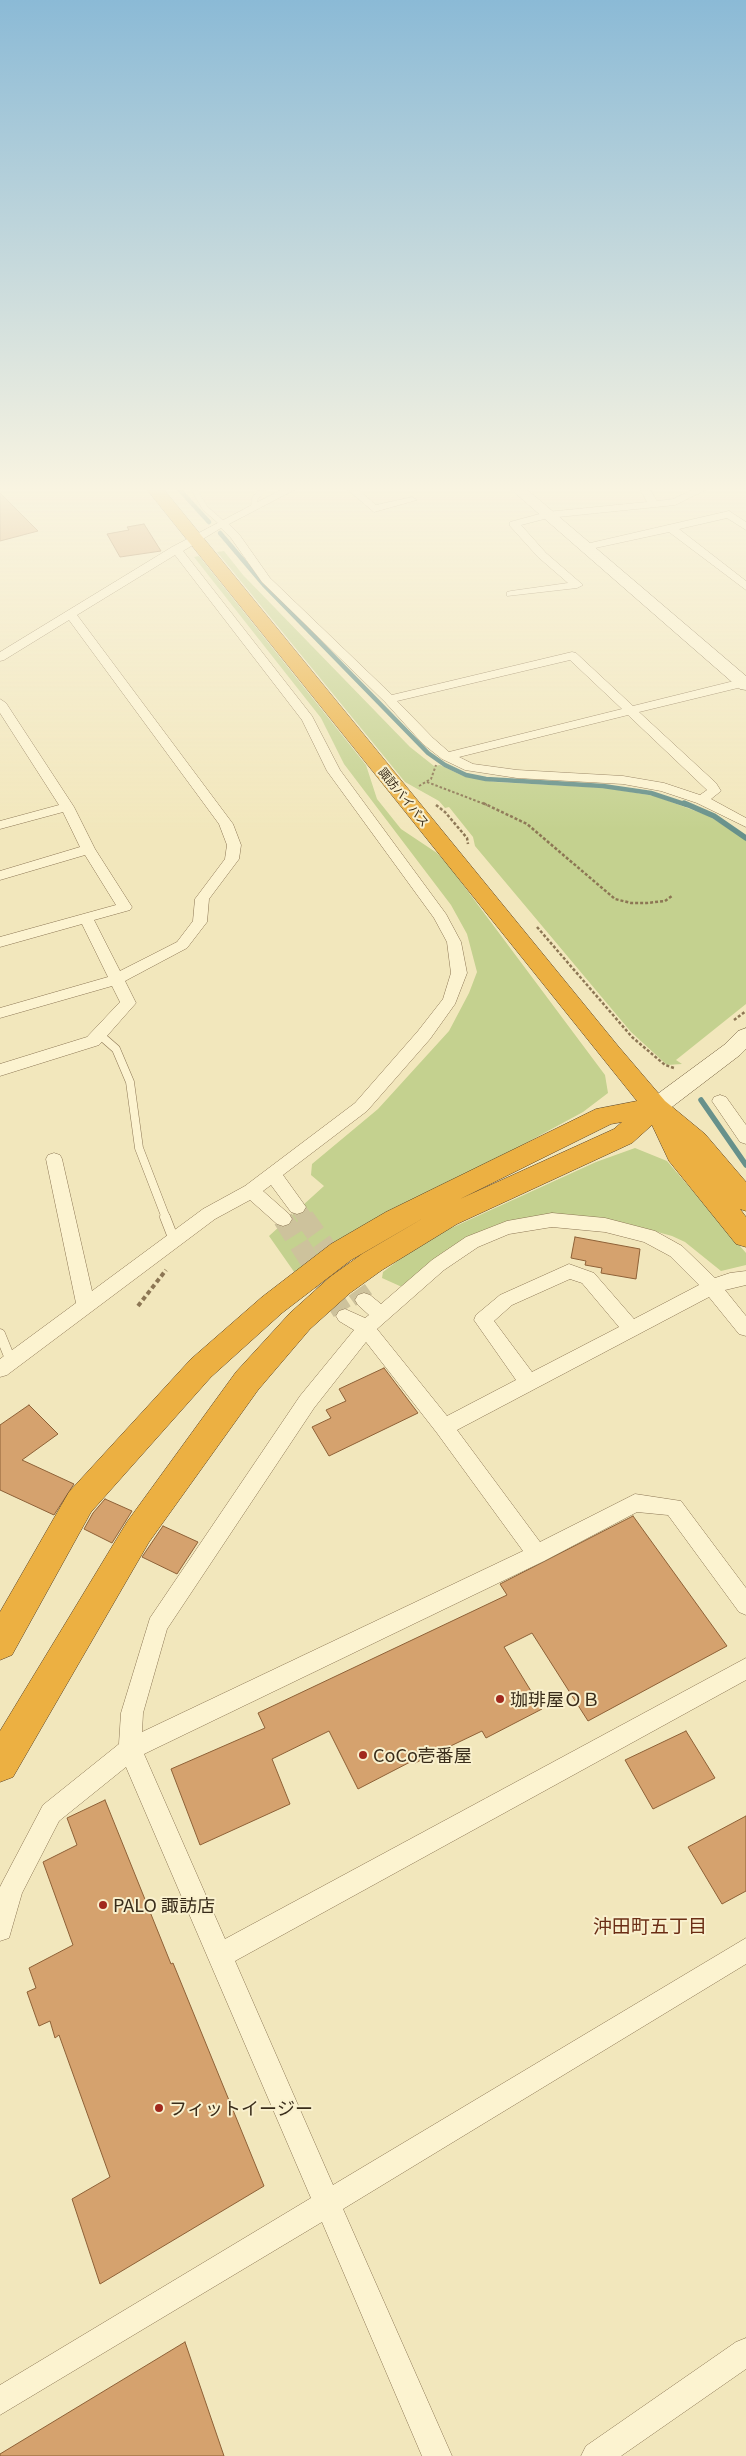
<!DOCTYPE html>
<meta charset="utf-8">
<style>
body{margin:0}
canvas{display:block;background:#f2e7bc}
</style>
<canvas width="746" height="2456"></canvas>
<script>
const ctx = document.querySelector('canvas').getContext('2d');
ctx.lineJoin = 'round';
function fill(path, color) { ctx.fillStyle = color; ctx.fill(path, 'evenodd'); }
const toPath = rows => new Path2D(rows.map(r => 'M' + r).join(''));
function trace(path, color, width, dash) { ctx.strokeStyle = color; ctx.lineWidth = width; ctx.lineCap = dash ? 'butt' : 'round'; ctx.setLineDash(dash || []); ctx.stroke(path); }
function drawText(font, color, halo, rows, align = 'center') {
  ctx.font = font + ' Georgia,"Noto Sans JP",serif'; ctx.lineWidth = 4; ctx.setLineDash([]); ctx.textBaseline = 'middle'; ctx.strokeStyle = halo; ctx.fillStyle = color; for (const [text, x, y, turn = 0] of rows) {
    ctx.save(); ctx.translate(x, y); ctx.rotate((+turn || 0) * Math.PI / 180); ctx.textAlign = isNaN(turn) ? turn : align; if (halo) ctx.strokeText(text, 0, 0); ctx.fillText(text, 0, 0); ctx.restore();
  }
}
const green = toPath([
 [224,551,243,575,410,747,434,766,440,765,463,776,495,782,606,788,655,796,709,816,746,840,746,1004,676,1060,682,1064,667,1065,631,1032,475,846,473,837,449,807,445,808,439,801,405,782,217,552],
 [199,556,366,765,377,799,401,829,437,853,449,866,605,1075,608,1093,583,1112,378,1223,297,1276,269,1236,324,1186,311,1175,312,1164,378,1109,449,1031,469,993,477,972,467,934,451,905,344,764,321,718,194,557],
 [635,1148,667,1161,746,1253,746,1265,721,1271,685,1242,672,1236,625,1223,567,1214,519,1219,496,1225,472,1236,402,1287,382,1278,383,1272,425,1240,596,1162]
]);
const streamFar1 = toPath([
 [176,486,209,522],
 [220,533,265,586,428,753,445,765,466,775,486,779,603,786,651,793,687,805]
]);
const stream = toPath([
 [684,803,714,816,746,838],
 [701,1100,746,1165]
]);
const building = toPath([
 [0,493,38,531,0,541,0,493],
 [144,524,161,551,120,557,107,534,129,530,127,527,144,524],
 [575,1237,640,1249,636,1279,601,1273,602,1268,585,1265,586,1261,571,1258,575,1237],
 [384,1368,418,1413,329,1456,312,1427,331,1418,326,1410,346,1401,339,1389,384,1368],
 [29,1405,58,1434,22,1460,74,1484,54,1515,0,1490,0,1425,29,1405],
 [105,1499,132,1511,112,1543,84,1529,93,1513,105,1499],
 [633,1516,727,1646,588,1721,532,1633,504,1647,542,1709,486,1738,482,1731,415,1763,414,1760,358,1789,329,1731,272,1759,290,1804,200,1845,171,1769,265,1728,258,1713,507,1595,500,1584,633,1516],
 [163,1526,198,1542,177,1574,142,1557,163,1526],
 [686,1731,715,1778,653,1809,625,1760,686,1731],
 [105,1800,171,1964,173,1963,264,2186,100,2284,72,2199,110,2177,59,2035,55,2038,50,2021,39,2026,27,1992,36,1988,29,1968,73,1945,43,1862,77,1845,67,1818,105,1800],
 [746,1816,746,1891,722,1904,688,1847,746,1816],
 [185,2342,224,2456,0,2456,0,2454,185,2342]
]);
const streetTunnelFar1 = toPath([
 [297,1207,305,1218]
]);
const streetTunnel = toPath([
 [304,1217,364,1300],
 [283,1219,345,1316]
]);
const pathFar2 = toPath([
 [427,782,487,805],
 [419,786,431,779,436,765]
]);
const pathFar1 = toPath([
 [483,803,527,824,615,899,631,903,647,903,665,901,672,896],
 [436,805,445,812,467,838,468,844],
 [537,927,632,1037,665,1065,674,1068],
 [734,1020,746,1011]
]);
const path = toPath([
 [138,1306,166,1270]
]);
const laneFar2 = toPath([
 [192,486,205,508,223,524],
 [254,506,255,498,266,486]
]);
const laneFar1 = toPath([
 [100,1035,116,1049,130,1082,139,1148,166,1218]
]);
const lane = toPath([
 [165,1217,174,1240],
 [0,1334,11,1361]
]);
const street = toPath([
 [288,486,302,486,229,524,239,534,270,578,392,695,572,652,576,653,633,706,746,678,746,686,639,712,716,783,721,791,711,799,746,818,746,827,697,803,661,791,623,784,517,778,465,770,442,759,423,744,385,702,262,582,231,538,221,528,183,551,312,716,340,770,446,914,461,942,467,973,455,1004,430,1039,367,1111,283,1175,306,1207,303,1212,297,1214,291,1212,271,1185,263,1191,289,1214,292,1219,289,1224,283,1226,277,1224,250,1200,215,1219,7,1375,0,1377,0,1359,76,1303,46,1159,48,1155,54,1153,60,1155,62,1159,92,1291,203,1209,245,1186,355,1103,418,1031,443,999,451,973,447,942,434,918,327,771,302,720,175,555,77,615,233,824,241,845,239,859,209,899,207,922,187,948,125,981,136,1003,99,1045,0,1076,0,1064,87,1037,120,1002,112,986,0,1018,0,1008,108,977,82,924,0,947,0,937,116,905,85,855,0,880,0,871,80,847,63,812,0,829,0,821,59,805,0,713,0,699,6,703,74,807,95,849,132,907,130,910,94,920,120,971,177,942,193,921,195,899,225,859,227,845,219,824,69,620,4,660,0,661,0,652,172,547,288,486],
 [570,660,622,709,449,752,433,738,397,701,570,660],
 [628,715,707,790,700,795,664,783,623,776,517,770,473,764,459,757,628,715],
 [343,486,354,486,376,505,412,497,417,500,374,512,343,486],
 [638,486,648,486,657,501,673,499,700,486,714,486,675,505,548,518,521,525,546,553,583,585,577,588,507,596,507,592,511,591,568,583,538,557,510,526,510,522,547,512,647,502,638,486],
 [729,511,746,522,746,530,727,518,679,529,746,581,746,590,669,532,586,550,581,547,586,544,729,511],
 [720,1095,726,1097,746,1125,746,1144,740,1142,712,1101,714,1097,720,1095],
 [552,1213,605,1218,655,1231,682,1246,715,1278,730,1273,746,1271,746,1285,725,1290,746,1316,746,1336,739,1334,709,1297,457,1430,540,1542,635,1494,681,1501,746,1588,746,1615,739,1612,668,1515,637,1512,544,1561,144,1754,225,1939,746,1658,746,1680,235,1961,333,2185,746,1938,746,1964,343,2209,452,2456,422,2456,322,2222,0,2415,0,2385,311,2198,126,1767,59,1821,22,1893,9,1938,0,1941,0,1887,3,1881,43,1805,119,1744,121,1713,150,1618,300,1396,354,1330,339,1321,336,1316,339,1311,345,1309,365,1318,369,1315,358,1305,355,1300,358,1295,364,1293,370,1295,381,1304,432,1260,466,1237,507,1221,552,1213],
 [552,1227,605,1232,644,1242,670,1256,699,1285,634,1319,594,1273,569,1264,500,1295,476,1315,474,1320,516,1380,447,1416,377,1329,444,1270,478,1247,509,1234,552,1227],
 [570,1279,582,1283,619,1327,532,1372,494,1321,512,1305,570,1279],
 [366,1342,437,1433,523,1551,142,1732,143,1713,167,1629,314,1408,366,1342],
 [746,2338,746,2369,621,2456,581,2456,586,2446,736,2342,746,2338]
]);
const secondary = toPath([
 [507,486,523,486,746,676,746,690,740,689,507,486],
 [746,1028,746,1049,740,1055,664,1113,656,1115,648,1113,644,1107,648,1101,724,1045,738,1031,746,1028]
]);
const highway = toPath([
 [144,486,161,486,618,1046,665,1101,705,1134,746,1182,746,1211,740,1209,746,1217,746,1247,736,1244,669,1161,652,1125,632,1143,457,1224,382,1270,350,1293,310,1329,258,1390,149,1542,13,1777,0,1782,0,1731,127,1522,236,1372,290,1313,330,1277,362,1254,427,1216,351,1260,282,1313,211,1377,91,1512,12,1655,0,1660,0,1612,69,1492,191,1359,262,1297,331,1244,386,1212,596,1109,637,1101,144,486],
 [622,1122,614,1129,460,1199,611,1124,622,1122]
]);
const markers = [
 [500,1699,5,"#a1281d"],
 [363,1755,5,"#a1281d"],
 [103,1905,5,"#a1281d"],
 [159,2108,5,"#a1281d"]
];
const farStreetnames = [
 ["諏訪バイパス",404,797,51]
];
const nearPoinames = [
 ["珈琲屋ＯＢ",510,1699],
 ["CoCo壱番屋",373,1755],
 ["PALO 諏訪店",113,1905],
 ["フィットイージー",169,2108]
];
const nearNeighbourhoodnames = [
 ["沖田町五丁目",650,1926]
];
fill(green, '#c4d18f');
trace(streamFar1, '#67918b', 4.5);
trace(stream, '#67918b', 5.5);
fill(building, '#d5a26e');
trace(building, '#8e6137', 1);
trace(streetTunnelFar1, '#cdc29c', 15, [15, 8]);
trace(streetTunnel, '#cdc29c', 20, [20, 10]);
trace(laneFar2, '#8c7654', 6);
trace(laneFar1, '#8c7654', 9);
trace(lane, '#8c7654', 11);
trace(street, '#8c7654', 1);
trace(secondary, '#6d5737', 1);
trace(highway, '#594329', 1);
trace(pathFar2, '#8c7654', 2, [2.5, 2]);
trace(pathFar1, '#8c7654', 2.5, [3, 2]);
trace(path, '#8c7654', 4, [4.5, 3]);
trace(laneFar2, '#fcf3d0', 5.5);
trace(laneFar1, '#fcf3d0', 8);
trace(lane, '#fcf3d0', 10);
fill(street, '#fcf3d0');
fill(secondary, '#fcf3d0');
fill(highway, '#ecb042');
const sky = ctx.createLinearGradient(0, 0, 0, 830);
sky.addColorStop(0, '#8bbad6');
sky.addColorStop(0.59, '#f9f4e1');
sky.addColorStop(1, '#f9f4e100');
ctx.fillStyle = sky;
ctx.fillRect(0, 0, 746, 830);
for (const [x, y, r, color] of markers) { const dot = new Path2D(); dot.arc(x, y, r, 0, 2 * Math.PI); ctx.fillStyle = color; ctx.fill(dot); trace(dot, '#f9f0cd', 2); }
drawText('12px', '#392c1a', '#f9f0cd', farStreetnames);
drawText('18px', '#392c1a', '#f9f0cd', nearPoinames, 'left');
drawText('19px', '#6b2e15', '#f9f0cd', nearNeighbourhoodnames);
</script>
